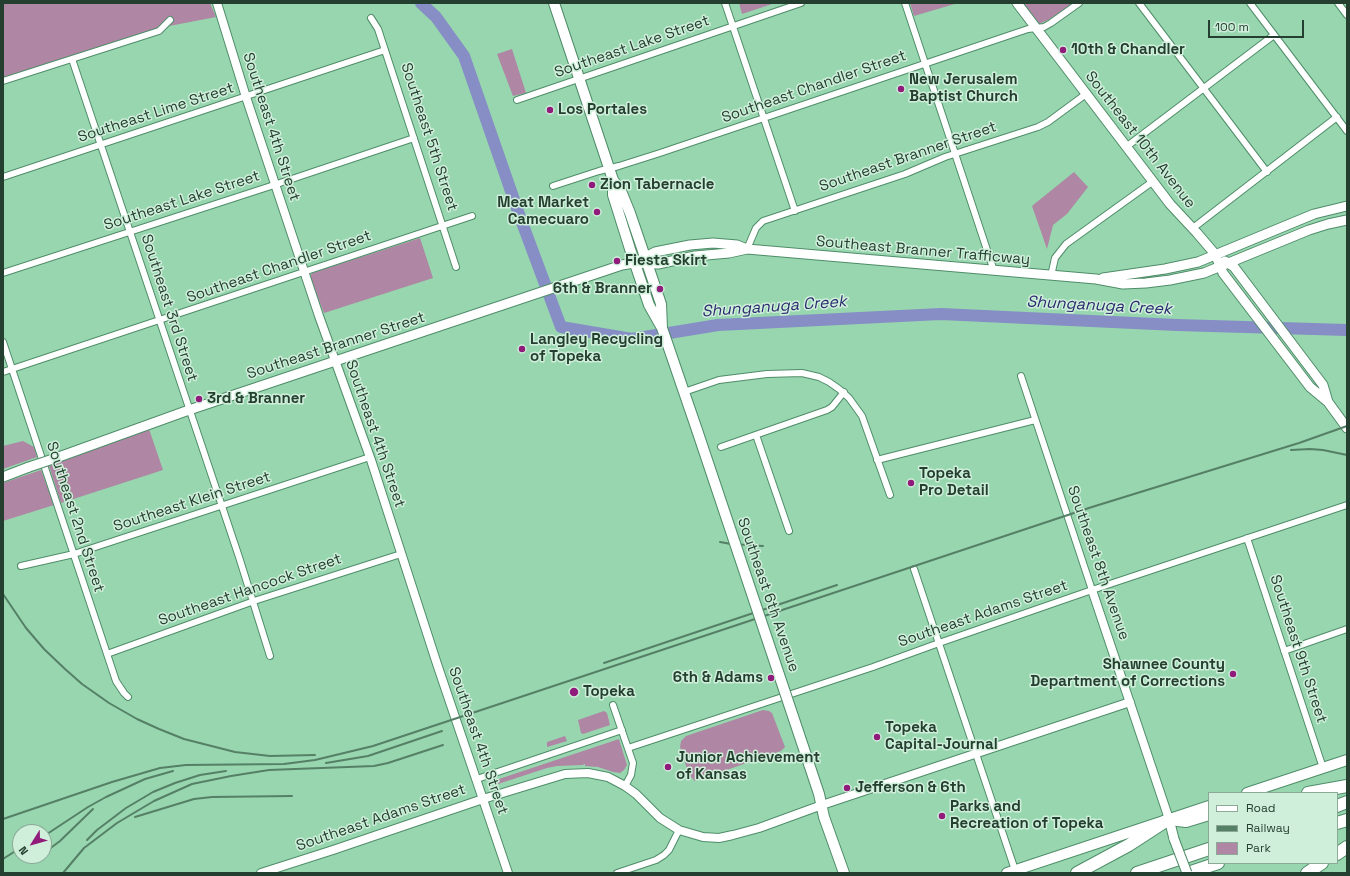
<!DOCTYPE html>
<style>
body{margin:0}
#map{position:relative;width:1350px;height:876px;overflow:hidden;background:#97d6af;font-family:"Space Grotesk",sans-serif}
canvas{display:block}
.frame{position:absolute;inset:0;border:4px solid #243f2f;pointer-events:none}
.legend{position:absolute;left:1208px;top:792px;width:130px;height:72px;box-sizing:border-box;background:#d0efdb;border:1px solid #8ba996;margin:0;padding:5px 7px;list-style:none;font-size:12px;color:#243f2f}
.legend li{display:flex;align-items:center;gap:8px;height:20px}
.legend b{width:20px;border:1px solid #8ba996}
.north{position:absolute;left:12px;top:824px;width:40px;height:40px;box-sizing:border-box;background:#d0efdb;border:1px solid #8ba996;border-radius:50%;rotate:233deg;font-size:11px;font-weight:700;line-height:16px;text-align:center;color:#243f2f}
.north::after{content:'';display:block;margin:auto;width:14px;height:18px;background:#901b7a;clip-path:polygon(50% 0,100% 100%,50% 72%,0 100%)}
.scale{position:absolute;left:1208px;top:20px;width:96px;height:18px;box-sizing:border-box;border:2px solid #243f2f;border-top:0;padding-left:5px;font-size:12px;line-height:14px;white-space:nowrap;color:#243f2f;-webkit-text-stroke:3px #d0efdb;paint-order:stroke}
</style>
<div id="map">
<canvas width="1350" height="876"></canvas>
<div class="frame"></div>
<ul class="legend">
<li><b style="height:5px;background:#fff"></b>Road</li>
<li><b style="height:5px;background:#558066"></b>Railway</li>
<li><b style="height:11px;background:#af86a3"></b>Park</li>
</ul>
<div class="north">N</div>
<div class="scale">100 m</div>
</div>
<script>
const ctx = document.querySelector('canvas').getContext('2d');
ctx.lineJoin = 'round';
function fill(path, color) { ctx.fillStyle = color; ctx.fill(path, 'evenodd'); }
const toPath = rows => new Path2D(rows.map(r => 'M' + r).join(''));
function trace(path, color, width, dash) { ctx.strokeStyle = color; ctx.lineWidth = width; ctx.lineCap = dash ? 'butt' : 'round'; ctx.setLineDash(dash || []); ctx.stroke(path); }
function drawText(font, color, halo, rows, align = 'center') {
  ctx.font = font + ' "Space Grotesk",sans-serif'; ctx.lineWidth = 3; ctx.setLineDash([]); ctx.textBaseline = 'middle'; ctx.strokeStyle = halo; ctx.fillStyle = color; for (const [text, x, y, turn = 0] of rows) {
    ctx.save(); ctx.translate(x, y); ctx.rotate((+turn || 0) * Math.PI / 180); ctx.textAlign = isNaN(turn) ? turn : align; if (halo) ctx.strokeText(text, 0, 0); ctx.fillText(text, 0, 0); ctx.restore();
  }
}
const green = toPath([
 [3,3,210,3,216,17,164,27,3,80],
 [739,3,775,3,742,14],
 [910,3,958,3,914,16],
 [1022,3,1073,3,1050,19,1039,24,1037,22],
 [512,49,526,93,513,96,497,54],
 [1074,172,1088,187,1067,214,1053,225,1047,249,1032,206],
 [420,238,433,278,324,313,310,277,312,273],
 [149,429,163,470,61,503,49,466],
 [23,441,34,447,37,457,3,469,3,446],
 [41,470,54,505,3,521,3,483],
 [763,710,769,711,772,713,785,747,781,751,695,781,689,775,680,747,681,741,686,736],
 [604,711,607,713,610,725,583,734,581,733,578,720],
 [565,736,567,741,547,747,547,742],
 [619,739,627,765,624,770,620,773,613,772,598,767,585,766,585,764,584,764,583,765,557,766,547,768,498,784,497,783,496,780]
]);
const river = toPath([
 [421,3,436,17,464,56,520,217,561,327,632,339,718,325,941,314,1177,325,1347,330]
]);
const minor = toPath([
 [725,3,795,211],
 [905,3,994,271],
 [1139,3,1267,172],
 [1250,3,1347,131],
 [1338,3,1347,15],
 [371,18,378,29,456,267],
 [72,59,239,557,270,656],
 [3,81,159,31,170,20],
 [517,100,801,3],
 [1126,147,1274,35],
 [3,177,385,50],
 [553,186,599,171,619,166,660,153,1028,29,1044,27,1051,23,1079,3],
 [1193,228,1337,117],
 [747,249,756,228,763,221,905,174,945,157,1038,127,1048,122,1086,94],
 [3,273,268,187,414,138],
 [1051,276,1055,258,1066,244,1152,182],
 [3,342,116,681,124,693,128,697],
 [3,372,472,216],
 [1021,376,1092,590],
 [684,392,719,380,767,374,802,373,819,377,829,382,839,389,849,398,862,416,890,495],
 [756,435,789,531],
 [721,447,827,410,832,407,844,392],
 [877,460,1035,420],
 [1247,538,1323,768],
 [21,566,74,554,370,457],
 [914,569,1015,870],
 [1284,651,1347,629],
 [107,654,254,601,401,554],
 [613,705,633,763,631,775,625,786],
 [628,748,873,667,939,643,1092,590,1347,505],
 [477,779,622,730],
 [617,873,656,860,664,855,669,850,679,830]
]);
const tertiary = toPath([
 [217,3,246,97,319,316,371,460,437,664,508,873],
 [1092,590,1169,819],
 [261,873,333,850,483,799,565,774,588,773,608,777,625,786,636,794,660,818,679,830,703,837,719,838,733,835,759,828,822,805,1130,702]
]);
const secondary = toPath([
 [1017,3,1170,204,1197,233,1215,254,1223,273,1310,387,1328,402,1347,428],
 [1225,261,1234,267,1323,385,1328,402],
 [634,263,655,252,690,245,713,243,737,245,747,249,1096,279,1123,284,1146,283,1170,280,1204,273,1309,230,1328,224,1347,220],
 [1103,278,1165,269,1198,262,1314,214,1347,206],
 [56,458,189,410,622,265,634,263,658,264,695,256,729,253,747,249],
 [3,477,29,467],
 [1169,819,1174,839]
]);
const primary = toPath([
 [554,3,613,180,621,191,630,213,661,304,662,328],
 [613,180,613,195,630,249,649,305,662,328,697,430],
 [809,764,819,794,824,817,844,873],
 [1247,793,1347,760],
 [1007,873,1209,806]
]);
const motorway = toPath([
 [1308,793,1347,786],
 [1337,806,1347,802],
 [1337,823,1347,820],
 [1337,854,1347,847],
 [1077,873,1129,845,1169,819,1186,821,1209,814],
 [1137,873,1209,849],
 [1188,873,1218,863],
 [1307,873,1322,863]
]);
const rail = toPath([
 [1291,450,1310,449,1323,450,1347,455],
 [720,542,731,544,763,546],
 [3,594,26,628,44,649,65,669,82,684,109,703,137,719,159,729,184,739,235,752,270,756,315,755],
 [604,663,837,585],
 [326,763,368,756,442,731],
 [135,817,194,799,212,797,292,796],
 [3,819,112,782,160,768,186,765,284,764,315,760,373,746,1092,507,1299,443,1347,426],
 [44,836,88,807,106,797,145,779,173,771],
 [87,840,97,830,126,808,153,792,175,783,200,775,226,771],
 [44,853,60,841,93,809],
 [3,859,20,848],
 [34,860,40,856],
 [63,873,84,848,117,823,154,801,192,784,231,776,269,770,374,766,388,763,443,745]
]);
const secondaryBridge = toPath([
 [29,467,56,458],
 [1174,839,1187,873]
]);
const primaryBridge = toPath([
 [697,430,809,764]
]);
const markers = [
 [1063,50,4,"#901b7a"],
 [901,89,4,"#901b7a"],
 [550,110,4,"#901b7a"],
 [592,185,4,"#901b7a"],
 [597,212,4,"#901b7a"],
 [617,261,4,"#901b7a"],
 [660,289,4,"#901b7a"],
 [522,349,4,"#901b7a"],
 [199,399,4,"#901b7a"],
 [911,483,4,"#901b7a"],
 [1233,674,4,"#901b7a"],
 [771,678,4,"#901b7a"],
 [574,692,5,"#901b7a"],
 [877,737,4,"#901b7a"],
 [668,767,4,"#901b7a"],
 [847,788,4,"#901b7a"],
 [942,816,4,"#901b7a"]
];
const streetNames = [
 ["Southeast Lake Street",632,47,-19],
 ["Southeast Chandler Street",814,87,-19],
 ["Southeast Lime Street",156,113,-18],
 ["Southeast 4th Street",271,127,72],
 ["Southeast 5th Street",429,137,72],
 ["Southeast 10th Avenue",1140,140,52],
 ["Southeast Branner Street",908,157,-19],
 ["Southeast Lake Street",182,201,-18],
 ["Southeast Branner Trafficway",923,251,5],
 ["Southeast Chandler Street",279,267,-19],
 ["Southeast 3rd Street",169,308,72],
 ["Southeast Branner Street",336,346,-18],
 ["Southeast 4th Street",375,434,71],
 ["Southeast Klein Street",192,502,-18],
 ["Southeast 2nd Street",75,517,72],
 ["Southeast 8th Avenue",1098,563,71],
 ["Southeast Hancock Street",250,590,-19],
 ["Southeast 6th Avenue",768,595,71],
 ["Southeast Adams Street",983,614,-19],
 ["Southeast 9th Street",1298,649,72],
 ["Southeast 4th Street",478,741,71],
 ["Southeast Adams Street",381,818,-19]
];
const poiNames = [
 ["10th & Chandler",1071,50],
 ["New Jerusalem",909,80],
 ["Baptist Church",909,97],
 ["Los Portales",558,110],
 ["Zion Tabernacle",600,185],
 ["Meat Market",589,203,"right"],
 ["Camecuaro",589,220,"right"],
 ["Fiesta Skirt",625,261],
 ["6th & Branner",652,289,"right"],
 ["Langley Recycling",530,340],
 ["of Topeka",530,357],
 ["3rd & Branner",207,399],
 ["Topeka",919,474],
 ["Pro Detail",919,491],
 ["Shawnee County",1225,665,"right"],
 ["Department of Corrections",1225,682,"right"],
 ["6th & Adams",763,678,"right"],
 ["Topeka",583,692],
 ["Topeka",885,728],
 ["Capital-Journal",885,745],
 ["Junior Achievement",676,758],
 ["of Kansas",676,775],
 ["Jefferson & 6th",855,788],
 ["Parks and",950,807],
 ["Recreation of Topeka",950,824]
];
const waterNames = [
 ["Shunganuga Creek",1099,306,3],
 ["Shunganuga Creek",774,307,-4]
];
fill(green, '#af86a3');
trace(river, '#868ec5', 12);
trace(minor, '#4f8d69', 8);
trace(tertiary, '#4f8d69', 10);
trace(secondary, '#4f8d69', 11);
trace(primary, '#4f8d69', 12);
trace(motorway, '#4f8d69', 14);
trace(minor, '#fff', 6);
trace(tertiary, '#fff', 8);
trace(secondary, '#fff', 9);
trace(primary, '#fff', 10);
trace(motorway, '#fff', 12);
trace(rail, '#558066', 2);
trace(secondaryBridge, '#4f8d69', 11, []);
trace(primaryBridge, '#4f8d69', 12, []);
trace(secondaryBridge, '#fff', 9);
trace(primaryBridge, '#fff', 10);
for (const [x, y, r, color] of markers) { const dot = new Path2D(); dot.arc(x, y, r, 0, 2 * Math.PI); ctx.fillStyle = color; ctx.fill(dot); trace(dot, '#d0efdb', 1.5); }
drawText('15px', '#243f2f', '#d0efdb', streetNames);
drawText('bold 15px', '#243f2f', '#d0efdb', poiNames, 'left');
drawText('italic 16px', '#2a2c6e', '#d0efdb', waterNames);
</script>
